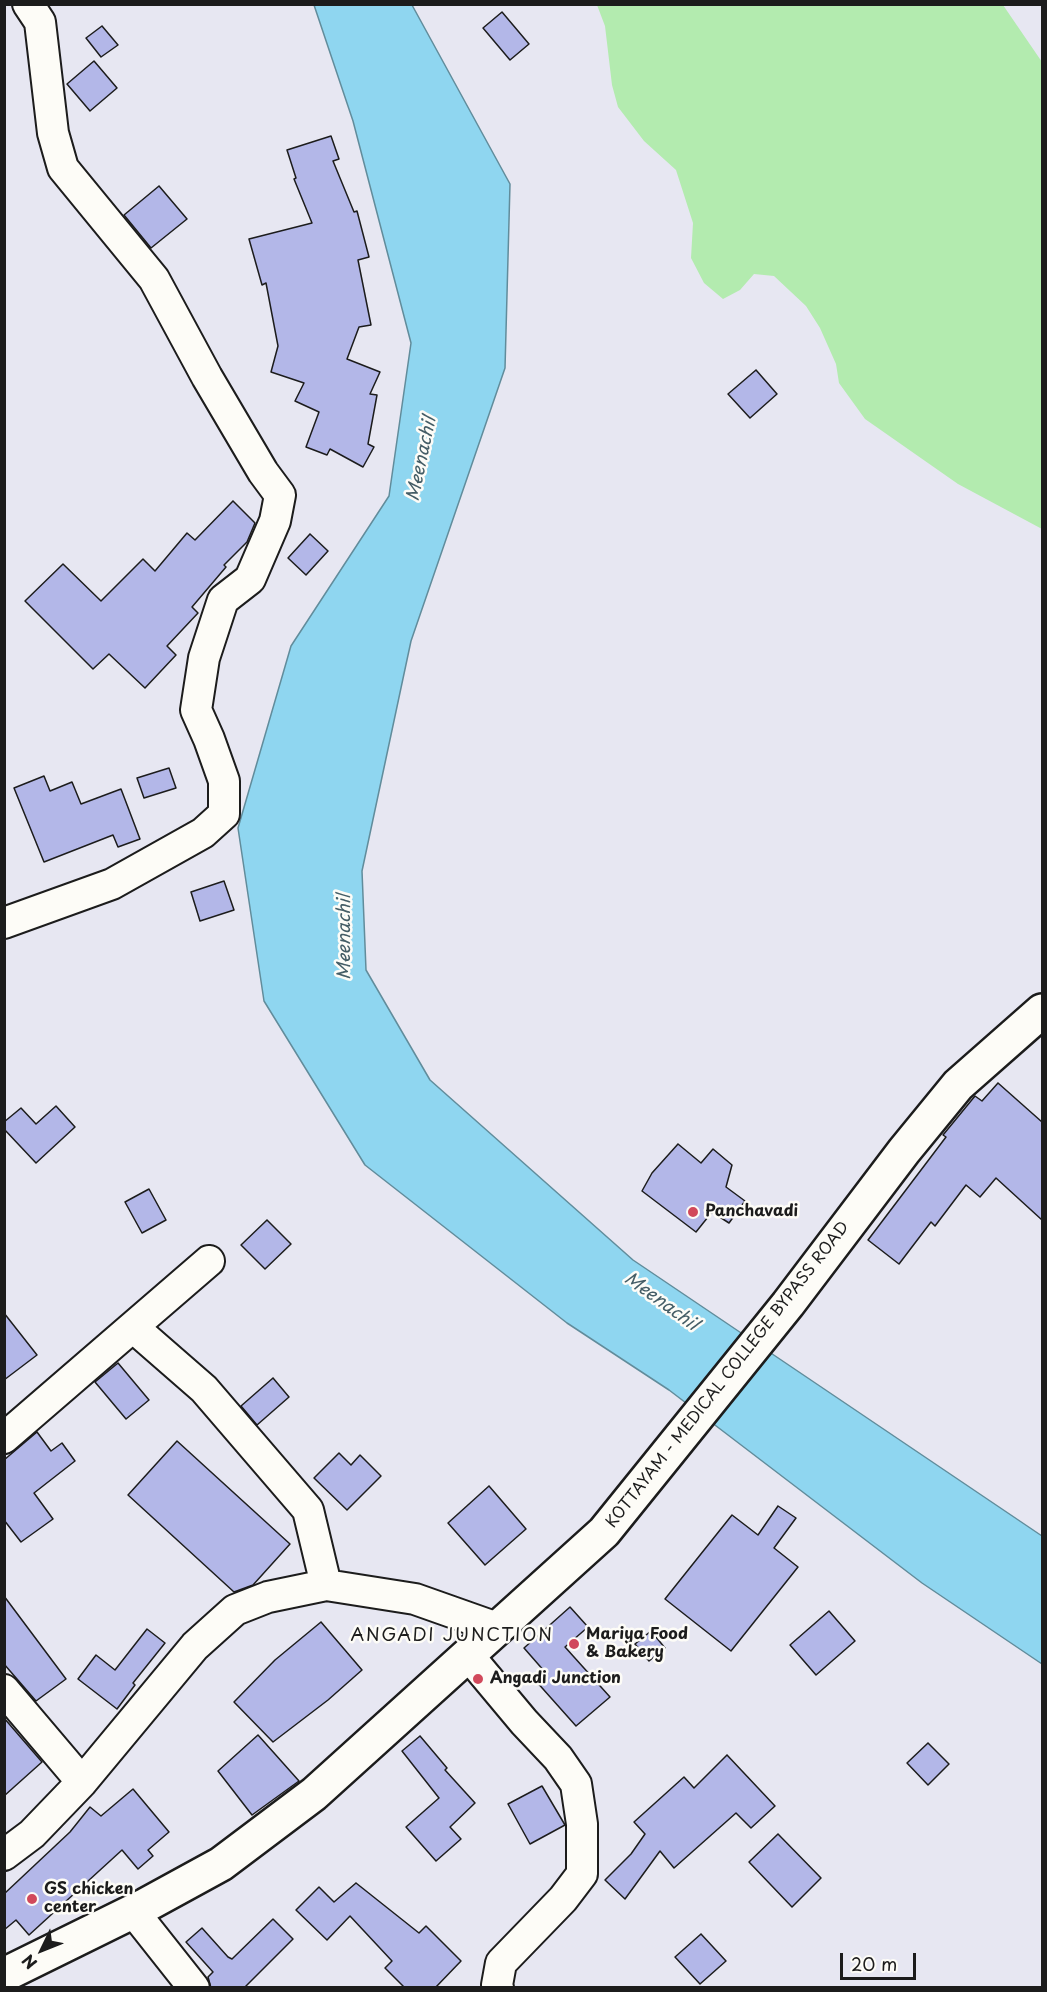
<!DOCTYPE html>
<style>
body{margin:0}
#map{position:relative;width:1047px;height:1992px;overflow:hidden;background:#e7e7f2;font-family:"Playpen Sans",sans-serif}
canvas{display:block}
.frame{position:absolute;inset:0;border:6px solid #1c1c1c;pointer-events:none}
.north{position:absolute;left:12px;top:1920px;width:60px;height:60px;-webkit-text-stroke:4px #fdfcf7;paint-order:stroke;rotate:227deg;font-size:16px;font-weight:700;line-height:24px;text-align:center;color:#1c1c1c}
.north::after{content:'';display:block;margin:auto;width:21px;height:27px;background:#1c1c1c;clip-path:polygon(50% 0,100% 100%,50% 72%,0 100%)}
.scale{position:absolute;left:840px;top:1953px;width:76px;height:27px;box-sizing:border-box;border:3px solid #1c1c1c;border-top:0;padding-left:8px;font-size:18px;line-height:21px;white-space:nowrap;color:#1c1c1c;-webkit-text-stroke:4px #fdfcf7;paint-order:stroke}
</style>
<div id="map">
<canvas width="1047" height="1992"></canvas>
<div class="frame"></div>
<div class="north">N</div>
<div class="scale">20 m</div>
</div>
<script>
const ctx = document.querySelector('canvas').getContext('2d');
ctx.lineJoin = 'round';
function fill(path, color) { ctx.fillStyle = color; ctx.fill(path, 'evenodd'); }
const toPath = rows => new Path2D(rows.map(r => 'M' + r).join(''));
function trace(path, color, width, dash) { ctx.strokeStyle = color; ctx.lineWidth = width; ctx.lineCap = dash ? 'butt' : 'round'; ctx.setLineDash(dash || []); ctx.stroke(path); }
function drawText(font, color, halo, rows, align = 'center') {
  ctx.font = font + ' "Playpen Sans",sans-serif'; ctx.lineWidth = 5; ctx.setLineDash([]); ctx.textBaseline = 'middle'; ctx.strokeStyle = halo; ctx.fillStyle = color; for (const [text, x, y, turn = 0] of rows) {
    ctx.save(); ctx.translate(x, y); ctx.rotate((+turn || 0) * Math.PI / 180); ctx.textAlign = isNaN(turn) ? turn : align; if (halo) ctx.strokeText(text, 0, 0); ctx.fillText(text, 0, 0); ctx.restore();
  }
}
const green = toPath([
 [597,5,1003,5,1042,62,1042,529,958,484,865,419,839,383,836,364,820,328,806,306,774,276,754,274,740,290,723,299,704,283,691,258,693,223,676,170,644,141,618,107,612,85,605,26]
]);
const water = toPath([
 [314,5,412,5,510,184,505,368,411,641,362,871,366,970,430,1080,633,1260,1042,1536,1042,1664,922,1583,669,1390,567,1323,365,1165,264,1001,238,828,291,646,389,496,411,343,353,121,314,5]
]);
const building = toPath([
 [502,12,529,44,510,60,483,28,502,12],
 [102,26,118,45,101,57,86,38,102,26],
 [94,61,117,88,90,111,67,84,94,61],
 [331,136,339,159,333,161,354,212,357,211,369,257,358,260,371,325,359,327,347,359,380,372,370,394,377,395,368,444,374,447,363,467,330,449,327,455,306,447,319,412,295,401,304,383,271,372,278,346,266,283,262,285,249,239,312,223,294,179,296,178,287,150,331,136],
 [159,186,187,219,151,248,124,215,159,186],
 [756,370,777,394,750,418,728,394,756,370],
 [233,501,255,523,247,542,224,565,226,567,192,607,198,613,167,646,176,655,145,688,109,654,93,669,25,601,63,564,101,601,143,559,155,571,187,533,195,540,233,501],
 [310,534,328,551,306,575,288,558,310,534],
 [169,768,176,788,144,798,137,778,169,768],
 [44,776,50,791,72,782,81,804,121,789,140,839,118,847,113,835,44,862,14,788,44,776],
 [224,881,234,910,200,921,191,892,224,881],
 [998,1083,1042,1122,1042,1220,996,1178,980,1197,966,1185,935,1226,931,1222,899,1264,868,1240,946,1137,943,1135,975,1096,982,1101,998,1083],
 [56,1106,75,1127,36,1163,4,1129,4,1122,21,1108,36,1124,56,1106],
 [678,1144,701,1163,713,1149,732,1165,726,1187,745,1201,729,1223,712,1212,696,1232,642,1191,652,1173,678,1144],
 [149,1189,166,1220,142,1233,125,1202,149,1189],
 [267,1220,291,1244,265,1269,241,1245,267,1220],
 [4,1313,37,1355,4,1380,4,1313],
 [118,1363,149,1400,126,1419,95,1382,118,1363],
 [273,1378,289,1397,257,1425,241,1406,273,1378],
 [37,1432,51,1451,62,1443,75,1461,34,1493,53,1519,21,1542,4,1520,4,1460,37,1432],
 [177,1441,290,1544,253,1585,234,1592,128,1495,177,1441],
 [339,1453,351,1465,360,1455,381,1476,347,1510,314,1478,339,1453],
 [489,1486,526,1529,485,1565,448,1523,489,1486],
 [778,1506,796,1518,774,1548,798,1567,731,1651,665,1599,732,1515,758,1535,778,1506],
 [4,1596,66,1679,36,1701,4,1664,4,1596],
 [570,1607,588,1627,565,1647,610,1697,576,1726,535,1680,545,1672,524,1648,570,1607],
 [829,1611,855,1641,816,1675,790,1645,829,1611],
 [321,1622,362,1670,328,1700,273,1742,234,1702,275,1660,321,1622],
 [147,1629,165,1643,133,1683,135,1685,117,1709,78,1679,96,1655,115,1670,147,1629],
 [651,1631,665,1648,649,1661,635,1644,651,1631],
 [4,1718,42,1762,4,1796,4,1718],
 [258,1735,299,1781,252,1815,218,1771,258,1735],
 [420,1736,447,1768,445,1770,475,1803,450,1827,461,1839,436,1861,406,1827,439,1798,402,1751,420,1736],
 [928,1743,949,1764,928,1785,907,1763,928,1743],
 [727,1755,775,1806,751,1828,736,1813,674,1868,660,1851,625,1899,605,1880,631,1854,645,1834,634,1822,684,1777,694,1788,727,1755],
 [542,1786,565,1825,530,1844,508,1804,542,1786],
 [133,1789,169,1832,148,1850,153,1856,138,1869,122,1850,29,1935,16,1920,4,1930,4,1894,70,1832,90,1807,101,1816,133,1789],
 [778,1834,821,1878,792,1907,749,1862,778,1834],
 [356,1883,419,1933,426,1926,461,1961,435,1988,405,1988,385,1968,392,1961,350,1916,327,1940,296,1910,319,1887,334,1902,356,1883],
 [273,1919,293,1939,244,1988,211,1988,208,1977,213,1972,186,1942,202,1928,228,1957,232,1959,273,1919],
 [701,1934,726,1961,700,1984,675,1957,701,1934]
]);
const street = toPath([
 [4,923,112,884,203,833,224,814,224,781,209,739,196,710,204,658,223,600,250,579,275,521,280,495,263,472,207,377,154,279,63,168,53,133,40,22,28,4],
 [134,1328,204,1389,308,1510,326,1585],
 [4,1438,209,1261],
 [468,1655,524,1722,558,1758,576,1784,582,1824,582,1874,563,1899,501,1963,497,1985,498,1988],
 [4,1690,82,1782],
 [4,1855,32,1834,82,1782,195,1646,235,1610,268,1597,326,1585,415,1599,497,1628],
 [133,1911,194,1988]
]);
const secondary = toPath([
 [4,1975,146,1905,221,1864,314,1794,604,1532,788,1304,904,1151,958,1085,1042,1011]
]);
const markers = [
 [693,1212,6,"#d1495b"],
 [574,1644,6,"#d1495b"],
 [478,1679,6,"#d1495b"],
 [32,1899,6,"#d1495b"]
];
const poiNames = [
 ["Panchavadi",705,1212],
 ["Mariya Food",586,1635],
 ["& Bakery",586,1653],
 ["Angadi Junction",490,1679],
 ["GS chicken",44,1890],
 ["center",44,1908]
];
const streetNames = [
 ["KOTTAYAM - MEDICAL COLLEGE BYPASS ROAD",728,1375,-52]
];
const waterNames = [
 ["Meenachil",422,459,-78],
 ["Meenachil",345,937,-90],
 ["Meenachil",661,1302,36]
];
const neighbourhoodNames = [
 ["ANGADI JUNCTION",452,1636]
];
fill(green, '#b3ebaf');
fill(water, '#8fd6f0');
trace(water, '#618c9b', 1.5);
fill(building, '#b3b7e8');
trace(building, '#1c1c1c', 1.5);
trace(street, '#1c1c1c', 34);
trace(secondary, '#1c1c1c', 38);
trace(street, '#fdfcf7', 30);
trace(secondary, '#fdfcf7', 33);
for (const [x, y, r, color] of markers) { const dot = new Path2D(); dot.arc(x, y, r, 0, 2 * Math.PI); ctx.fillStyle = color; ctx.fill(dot); trace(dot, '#fdfcf7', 2); }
drawText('bold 16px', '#1c1c1c', '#fdfcf7', poiNames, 'left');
drawText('16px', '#1c1c1c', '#fdfcf7', streetNames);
drawText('italic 18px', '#445d66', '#fdfcf7', waterNames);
ctx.letterSpacing = '1.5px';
drawText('18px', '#1c1c1c', '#fdfcf7', neighbourhoodNames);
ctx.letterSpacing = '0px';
</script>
